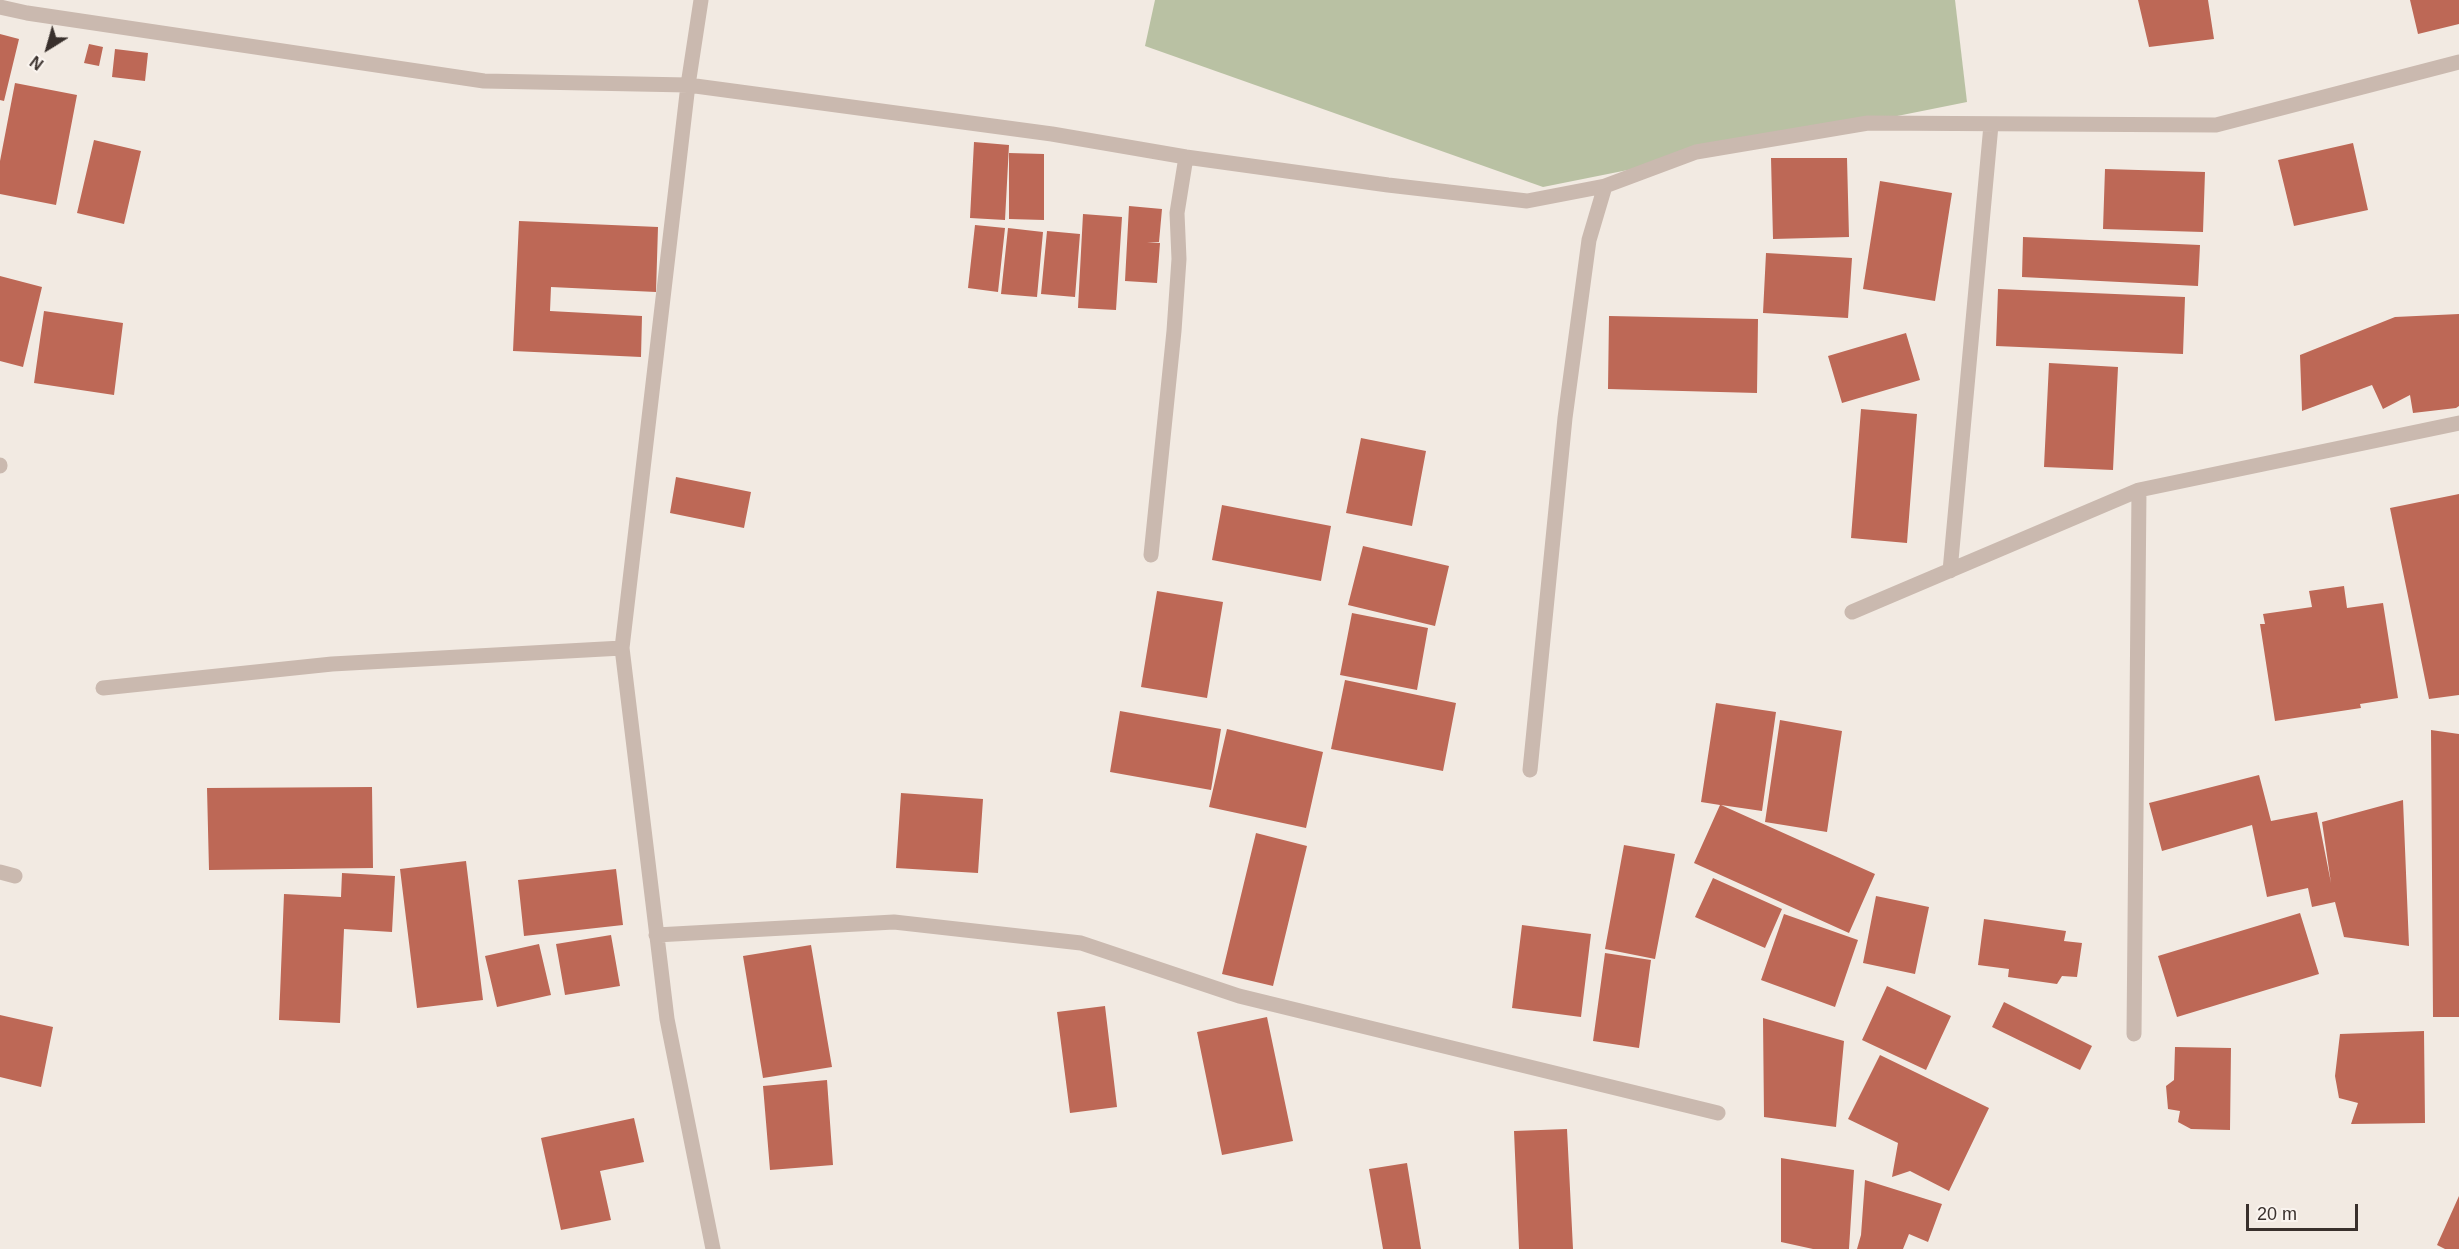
<!DOCTYPE html>
<style>
body{margin:0}
#map{position:relative;width:2459px;height:1249px;overflow:hidden;background:#f2eae2;font-family:Helvetica,sans-serif}
canvas{display:block}
.north{position:absolute;left:18px;top:18px;width:60px;height:60px;-webkit-text-stroke:4px #faf4ef;paint-order:stroke;rotate:217deg;font-size:16px;font-weight:700;line-height:24px;text-align:center;color:#39302c}
.north::after{content:'';display:block;margin:auto;width:21px;height:27px;background:#39302c;clip-path:polygon(50% 0,100% 100%,50% 72%,0 100%)}
.scale{position:absolute;left:2246px;top:1204px;width:112px;height:27px;box-sizing:border-box;border:3px solid #39302c;border-top:0;padding-left:8px;font-size:18px;line-height:21px;white-space:nowrap;color:#39302c;-webkit-text-stroke:4px #faf4ef;paint-order:stroke}
</style>
<div id="map">
<canvas width="2459" height="1249"></canvas>
<div class="north">N</div>
<div class="scale">20 m</div>
</div>
<script>
const ctx = document.querySelector('canvas').getContext('2d');
ctx.lineJoin = 'round';
function fill(path, color) { ctx.fillStyle = color; ctx.fill(path, 'evenodd'); }
const toPath = rows => new Path2D(rows.map(r => 'M' + r).join(''));
function trace(path, color, width, dash) { ctx.strokeStyle = color; ctx.lineWidth = width; ctx.lineCap = dash ? 'butt' : 'round'; ctx.setLineDash(dash || []); ctx.stroke(path); }
const green = toPath([
 [1155,0,1955,0,1967,102,1543,187,1145,46]
]);
const building = toPath([
 [2138,0,2208,0,2214,39,2149,47],
 [2410,0,2459,0,2459,24,2418,34],
 [0,34,19,39,4,101,0,100],
 [89,44,103,47,99,66,84,63],
 [115,49,148,53,145,81,112,77],
 [15,83,77,95,56,205,0,194,0,161],
 [94,140,141,151,124,224,77,213],
 [974,142,1009,145,1005,220,970,218],
 [2353,143,2368,210,2294,226,2278,160],
 [1009,153,1044,154,1044,220,1009,219],
 [1771,158,1847,158,1849,237,1773,239],
 [2105,169,2205,172,2203,232,2103,229],
 [1880,181,1952,193,1935,301,1863,289],
 [1129,206,1162,209,1159,242,1147,242,1160,243,1157,283,1125,281],
 [1083,214,1122,217,1116,310,1078,308],
 [519,221,658,227,656,292,551,287,550,311,642,316,641,357,513,351],
 [975,225,1005,228,998,292,968,288],
 [1008,228,1043,232,1037,297,1001,294],
 [1047,231,1080,234,1075,297,1041,294],
 [2023,237,2200,245,2198,286,2022,277],
 [1766,253,1852,258,1848,318,1763,313],
 [0,276,42,287,23,367,0,361],
 [1998,289,2185,297,2183,354,1996,346],
 [44,311,123,323,114,395,34,383],
 [2459,314,2459,406,2456,408,2413,413,2410,395,2383,409,2372,385,2302,411,2300,355,2395,317],
 [1609,316,1758,319,1757,393,1608,389],
 [1906,333,1920,380,1842,403,1828,356],
 [2049,363,2118,367,2113,470,2044,467],
 [1861,409,1917,414,1907,543,1851,538],
 [1361,438,1426,451,1412,526,1346,513],
 [676,477,751,492,744,528,670,513],
 [2459,494,2459,695,2429,699,2390,508],
 [1222,505,1331,526,1321,581,1212,560],
 [1363,546,1449,566,1435,626,1348,605],
 [2344,586,2347,608,2383,603,2398,698,2360,704,2361,708,2275,721,2260,624,2265,624,2263,614,2312,607,2309,591],
 [1157,591,1223,602,1207,698,1141,687],
 [1352,613,1428,628,1417,690,1340,675],
 [1345,680,1456,703,1443,771,1331,749],
 [1716,703,1776,712,1762,811,1721,805,1875,874,1849,933,1694,863,1720,805,1701,802],
 [1120,711,1221,729,1211,790,1110,772],
 [1780,720,1842,731,1827,832,1765,822],
 [1227,729,1323,752,1306,828,1209,807],
 [2431,730,2459,734,2459,1017,2433,1017],
 [2259,775,2271,821,2317,812,2331,883,2322,822,2403,800,2409,946,2344,937,2335,902,2312,907,2308,888,2267,897,2252,825,2162,851,2149,803],
 [372,787,373,868,209,870,207,788],
 [901,793,983,799,978,873,896,868],
 [1256,833,1307,846,1273,986,1222,974],
 [1624,845,1675,854,1655,959,1605,949],
 [466,861,483,1000,417,1008,400,869],
 [616,869,623,925,524,936,518,880],
 [342,873,395,876,392,932,344,929,340,1023,279,1020,284,894,341,897],
 [1713,878,1782,909,1765,948,1695,917],
 [1876,896,1929,907,1915,974,1863,963],
 [2300,913,2319,974,2177,1017,2158,956],
 [1784,914,1858,940,1835,1007,1761,980],
 [1984,919,2066,931,2064,941,2082,943,2077,977,2062,976,2057,984,2008,977,2009,969,1978,965],
 [1522,925,1591,934,1581,1017,1512,1008],
 [611,935,620,986,565,995,556,944],
 [539,944,551,995,497,1007,485,956],
 [811,945,832,1067,763,1078,743,956],
 [1605,953,1651,960,1639,1048,1593,1041],
 [1887,986,1951,1016,1926,1070,1862,1040],
 [2004,1002,2092,1046,2080,1070,1992,1027],
 [1105,1006,1117,1107,1070,1113,1057,1012],
 [0,1015,53,1027,41,1087,0,1077],
 [1267,1017,1293,1141,1222,1155,1197,1032],
 [1763,1018,1844,1041,1836,1127,1764,1117],
 [2424,1031,2425,1123,2351,1124,2358,1103,2339,1098,2335,1076,2340,1034],
 [2175,1047,2231,1048,2230,1130,2191,1129,2178,1122,2180,1111,2168,1109,2166,1086,2174,1080],
 [1880,1055,1989,1108,1949,1191,1910,1171,1892,1177,1898,1143,1848,1119],
 [827,1080,833,1165,770,1170,763,1086],
 [634,1118,644,1162,600,1171,611,1220,561,1230,541,1138],
 [1567,1129,1573,1249,1519,1249,1514,1131],
 [1781,1158,1854,1170,1849,1249,1813,1249,1781,1242],
 [1407,1163,1421,1249,1383,1249,1369,1169],
 [1865,1180,1942,1204,1928,1242,1909,1234,1903,1249,1857,1249,1861,1235],
 [2459,1196,2459,1249,2445,1249,2437,1245]
]);
const minor = toPath([
 [701,0,688,85,622,648,667,1019,713,1249],
 [0,7,27,13,484,81,688,85,1052,134,1186,157,1388,185,1527,201,1605,186,1696,152,1868,123,2216,125,2459,62],
 [0,465,0,466],
 [1151,555,1174,331,1179,259,1177,213,1186,157],
 [1950,571,1991,125],
 [1852,612,2139,490,2459,423],
 [103,688,332,664,622,648],
 [1530,770,1565,418,1589,240,1605,186],
 [0,872,15,876],
 [656,935,894,922,1081,943,1239,996,1718,1113],
 [2134,1034,2139,490]
]);
fill(green, '#b9c1a3');
fill(building, '#bd6856');
trace(minor, '#cab9af', 15);
</script>
